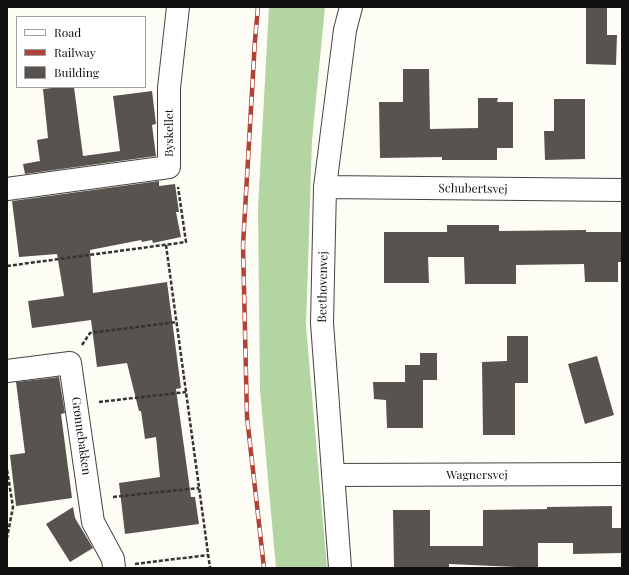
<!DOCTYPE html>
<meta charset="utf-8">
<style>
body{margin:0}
#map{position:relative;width:629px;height:575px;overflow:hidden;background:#fefdf5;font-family:"Playfair Display",serif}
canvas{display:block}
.frame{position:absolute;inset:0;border:8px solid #111;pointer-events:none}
.legend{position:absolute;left:16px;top:16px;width:130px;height:72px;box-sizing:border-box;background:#fff;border:1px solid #a0a0a0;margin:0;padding:5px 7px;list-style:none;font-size:12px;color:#111}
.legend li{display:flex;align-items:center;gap:8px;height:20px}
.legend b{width:20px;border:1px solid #a0a0a0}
</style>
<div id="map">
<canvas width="629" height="575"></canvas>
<div class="frame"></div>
<ul class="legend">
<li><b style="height:5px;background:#fff"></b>Road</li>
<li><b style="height:5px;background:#b24237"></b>Railway</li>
<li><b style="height:11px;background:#58534e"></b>Building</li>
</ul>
</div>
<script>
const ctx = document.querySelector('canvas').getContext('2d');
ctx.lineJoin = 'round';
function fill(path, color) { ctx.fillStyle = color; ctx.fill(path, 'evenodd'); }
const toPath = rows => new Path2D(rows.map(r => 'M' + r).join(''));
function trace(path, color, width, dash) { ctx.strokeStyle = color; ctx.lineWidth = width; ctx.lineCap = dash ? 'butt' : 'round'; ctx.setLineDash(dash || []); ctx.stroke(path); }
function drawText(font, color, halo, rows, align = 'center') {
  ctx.font = font + ' "Playfair Display",serif'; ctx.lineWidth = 4; ctx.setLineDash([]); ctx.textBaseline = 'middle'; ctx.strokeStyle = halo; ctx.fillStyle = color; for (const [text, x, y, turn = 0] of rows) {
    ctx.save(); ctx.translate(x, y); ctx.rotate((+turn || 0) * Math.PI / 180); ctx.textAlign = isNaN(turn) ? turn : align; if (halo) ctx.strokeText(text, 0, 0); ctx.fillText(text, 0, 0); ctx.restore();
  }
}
const forest = toPath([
 [269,7,325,7,312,140,306,326,327,568,276,568,260,390,258,208]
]);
const building = toPath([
 [586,7,607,7,607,35,617,35,616,65,586,64],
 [403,69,429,69,430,129,478,128,478,98,498,98,497,102,513,102,513,148,497,148,497,160,442,160,442,157,380,158,379,102,403,102],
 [61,87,74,87,83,156,120,151,113,96,152,91,156,124,152,125,156,156,25,174,23,164,40,161,37,140,48,138,43,89],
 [554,99,585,99,585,159,545,160,544,131,554,131],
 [159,181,159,186,175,184,179,212,176,212,181,237,153,243,152,240,142,242,141,240,90,250,93,293,167,282,181,388,176,389,191,497,195,497,199,524,125,534,119,483,160,477,156,437,145,439,141,411,139,411,127,363,97,367,91,320,32,328,28,301,64,296,57,254,19,257,12,201],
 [447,225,499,225,499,231,586,230,586,232,622,232,622,262,618,262,618,282,585,282,584,264,516,265,516,284,465,284,464,257,428,257,429,283,384,283,384,232,447,232],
 [507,336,528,336,528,383,515,383,515,435,483,435,482,362,507,361],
 [420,353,437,353,437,380,423,380,423,428,387,428,386,400,374,399,373,382,405,382,405,365,420,365],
 [597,356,614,415,585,424,568,364],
 [59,377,65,413,61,414,72,498,16,506,10,455,25,453,16,382],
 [612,506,612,528,622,528,622,553,573,554,573,543,538,543,538,568,449,564,449,568,394,568,393,510,430,510,430,546,483,546,483,510,547,509,547,507],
 [73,507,75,518,93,548,70,562,46,524]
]);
const path = toPath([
 [166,245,210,568],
 [7,266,186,242,178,187],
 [82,345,90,333,176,322],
 [99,402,186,392],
 [7,470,13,507,7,538],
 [113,497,199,488],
 [135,564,208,555]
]);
const minor = toPath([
 [325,187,622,190],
 [7,189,169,167,169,88,178,7],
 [7,371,70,363,93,522,113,559,114,568],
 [333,475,622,474],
 [340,568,322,323,325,187,345,30,351,7]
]);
const rail = toPath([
 [258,7,255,40,243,245,247,417,264,568]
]);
const streetNames = [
 ["Byskellet",169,133,-90],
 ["Schubertsvej",473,189,1],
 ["Beethovenvej",323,287,-89],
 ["Grønnebakken",81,436,82],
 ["Wagnersvej",477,475]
];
fill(forest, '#b2d5a2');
fill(building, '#58534e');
trace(minor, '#444', 24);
trace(path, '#333', 2.5, [4, 2]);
trace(minor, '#fff', 22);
trace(rail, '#b24237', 4.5);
trace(rail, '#fff', 3, [9]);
drawText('12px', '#111', '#fff', streetNames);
</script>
